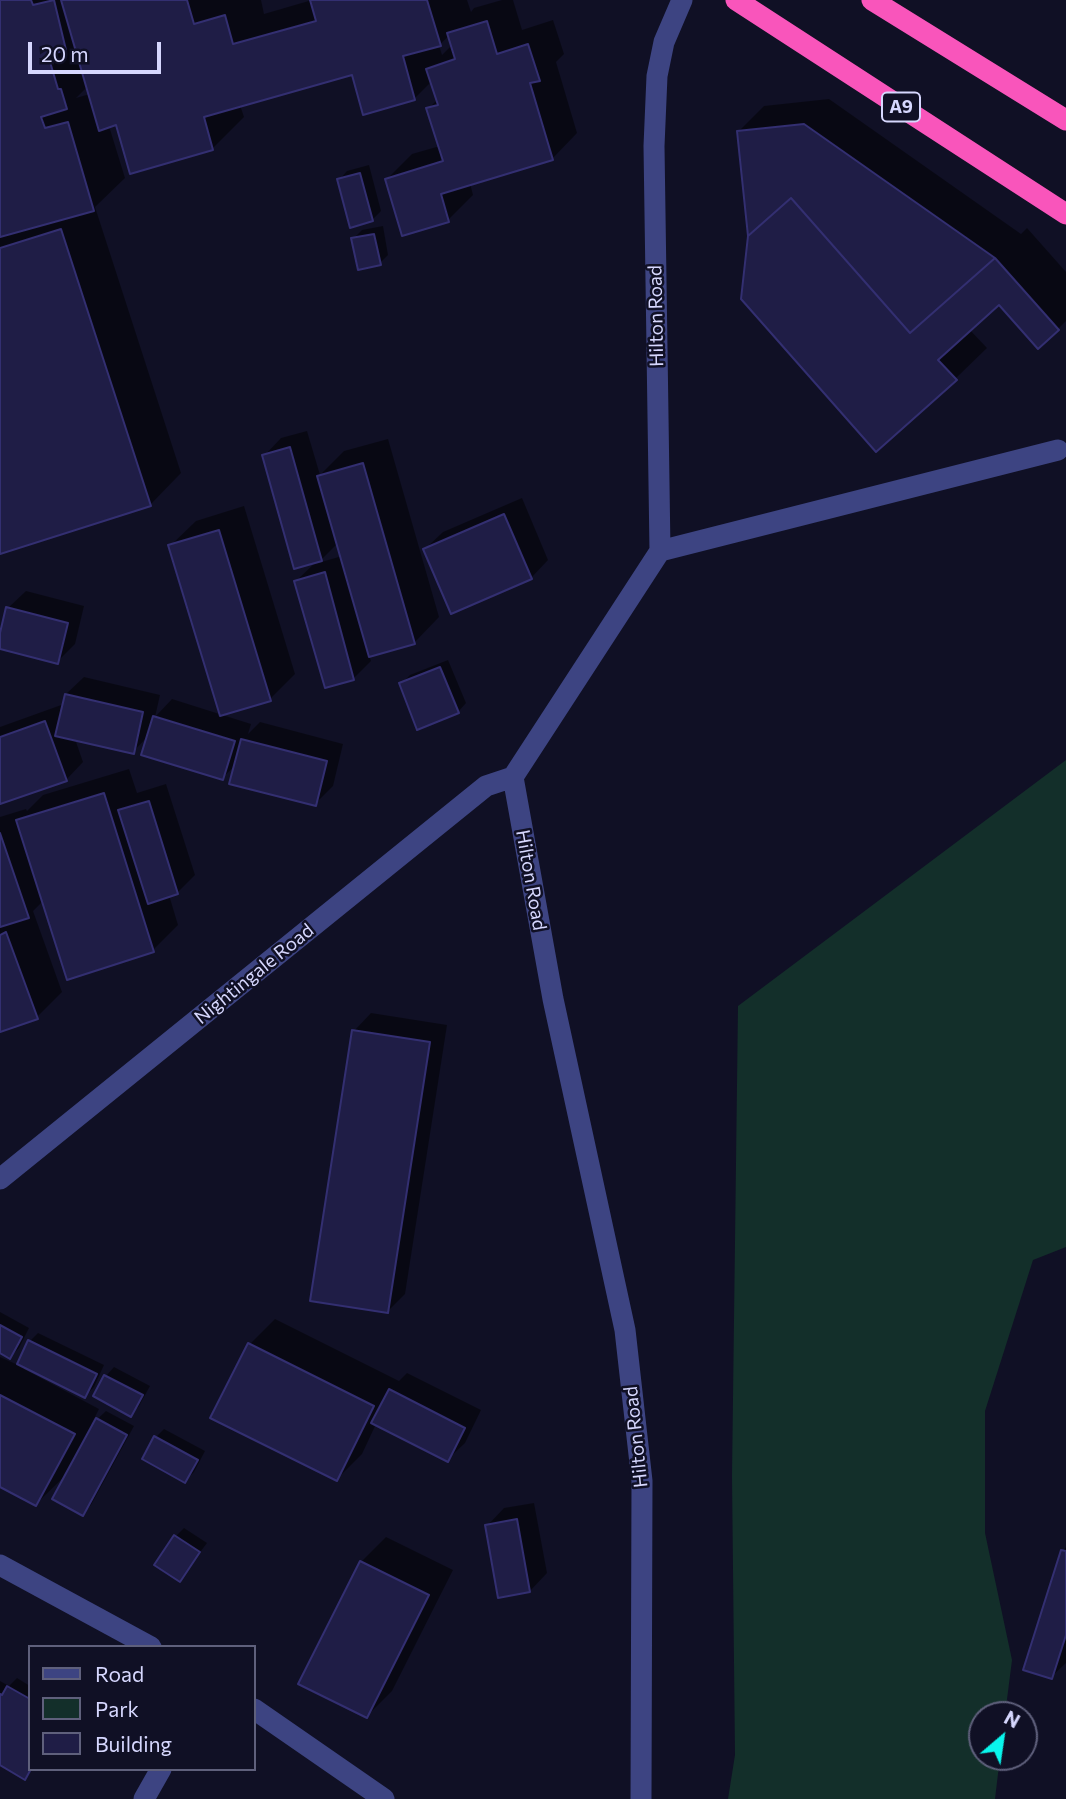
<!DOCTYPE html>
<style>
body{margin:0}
#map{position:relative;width:1066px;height:1799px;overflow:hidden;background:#101025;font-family:Commissioner,sans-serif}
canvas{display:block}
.legend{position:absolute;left:28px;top:1645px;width:228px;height:126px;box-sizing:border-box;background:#101025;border:2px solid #5f607c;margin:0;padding:9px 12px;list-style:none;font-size:21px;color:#d6d7fe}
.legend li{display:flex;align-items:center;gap:14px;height:35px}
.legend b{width:35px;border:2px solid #5f607c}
.north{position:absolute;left:968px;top:1701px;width:70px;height:70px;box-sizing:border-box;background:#101025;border:2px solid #5f607c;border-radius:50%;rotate:29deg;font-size:19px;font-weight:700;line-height:28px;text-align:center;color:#d6d7fe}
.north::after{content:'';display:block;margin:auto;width:24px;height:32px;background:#09f6ed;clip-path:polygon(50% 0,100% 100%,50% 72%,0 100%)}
.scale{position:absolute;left:28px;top:42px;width:133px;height:32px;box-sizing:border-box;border:4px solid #d6d7fe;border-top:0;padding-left:9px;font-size:21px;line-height:24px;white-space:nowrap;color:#d6d7fe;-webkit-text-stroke:5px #101025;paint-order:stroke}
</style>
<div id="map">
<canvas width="1066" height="1799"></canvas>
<ul class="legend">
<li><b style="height:9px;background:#3d4482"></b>Road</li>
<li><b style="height:19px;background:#132f2a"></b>Park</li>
<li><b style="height:19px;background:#1f1d46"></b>Building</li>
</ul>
<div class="north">N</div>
<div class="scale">20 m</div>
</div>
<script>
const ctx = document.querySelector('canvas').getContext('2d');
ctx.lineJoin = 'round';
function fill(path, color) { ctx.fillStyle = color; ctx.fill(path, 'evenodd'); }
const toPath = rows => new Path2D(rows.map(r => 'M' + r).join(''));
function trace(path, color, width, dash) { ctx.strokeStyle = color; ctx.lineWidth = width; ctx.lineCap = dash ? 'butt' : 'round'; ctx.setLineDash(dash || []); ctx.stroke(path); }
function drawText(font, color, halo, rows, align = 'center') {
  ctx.font = font + ' Commissioner,sans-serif'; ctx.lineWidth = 5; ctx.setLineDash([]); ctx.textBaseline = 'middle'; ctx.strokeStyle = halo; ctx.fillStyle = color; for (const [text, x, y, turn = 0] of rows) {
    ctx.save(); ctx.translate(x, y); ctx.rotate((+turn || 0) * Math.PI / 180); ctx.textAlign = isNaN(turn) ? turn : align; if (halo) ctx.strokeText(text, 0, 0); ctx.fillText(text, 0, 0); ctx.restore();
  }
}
const green = toPath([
 [1066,760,1066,1247,1033,1260,985,1411,985,1533,1012,1660,1005,1715,982,1715,982,1757,1000,1757,995,1799,728,1799,735,1755,732,1476,738,1006]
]);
const shadow = toPath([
 [0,0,261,0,264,14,312,0,467,0,471,12,474,8,502,0,513,0,522,30,553,20,564,54,556,62,577,133,552,159,470,183,473,195,448,220,387,179,412,154,440,146,428,109,438,99,432,81,414,99,353,73,240,105,244,117,212,149,117,123,109,126,125,178,95,207,181,473,150,505,0,552],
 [450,35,452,45,442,55,439,45],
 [88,86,90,94,76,98],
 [829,99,1021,234,1027,228,1066,272,1066,321,1058,329,999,303,969,329,987,348,955,379,750,236,739,131,764,106],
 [369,165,381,211,372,220,339,180,347,171],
 [383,226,388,255,380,263,353,239,362,230],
 [307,431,320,475,344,451,388,439,439,617,414,643,369,655,371,661,353,679,296,581,317,561,264,456,281,438],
 [338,543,342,556,318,563],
 [522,498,548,560,531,578,425,549,443,532],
 [244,506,295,674,270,699,170,546,196,521],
 [26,591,84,606,75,644,57,662,0,647,8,608],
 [448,660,466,703,458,712,401,684,410,675],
 [84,677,160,695,155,717,172,699,251,724,248,734,260,722,343,744,333,786,315,804,236,765,222,778,149,735,133,752,75,739,83,762,66,780,0,802,0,727,64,704,66,694],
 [129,769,137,793,166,784,195,875,177,893,169,895,178,925,153,950,44,900,33,911,62,992,37,1017,0,1030,0,817,26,809,27,811,43,795],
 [371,1013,447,1025,405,1294,388,1311,354,1031],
 [0,1312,29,1328,19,1348,10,1357,0,1351],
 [275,1319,399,1381,407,1373,481,1410,465,1443,447,1460,376,1424,362,1454,337,1479,213,1417,250,1344],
 [38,1333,104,1365,94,1387,85,1396,26,1367,24,1369,99,1409,91,1425,106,1411,134,1426,91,1505,82,1514,66,1475,36,1504,0,1485,0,1357,18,1365,30,1341],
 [114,1367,150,1386,139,1406,131,1415,95,1396,106,1376],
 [164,1429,205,1451,194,1472,185,1481,156,1437],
 [534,1503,547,1573,530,1591,487,1526,504,1508],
 [184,1528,207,1543,179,1580,175,1537],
 [386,1537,453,1570,392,1691,367,1716,361,1562],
 [1066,1547,1066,1663,1051,1677,1063,1551],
 [17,1678,30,1686,30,1769,33,1769,25,1778,0,1763,0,1681,9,1686]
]);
const building = toPath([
 [0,0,31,0,33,5,54,0,66,50,48,55,58,89,61,89,67,109,41,117,45,128,68,122,94,211,0,237,0,0],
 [61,0,187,0,194,24,225,15,233,44,316,21,310,0,427,0,441,46,403,56,415,100,363,115,352,75,204,117,213,150,130,174,116,125,99,131,61,0],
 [487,21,497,54,528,44,540,81,530,83,553,160,441,194,449,222,402,236,385,179,443,161,426,108,438,105,426,69,455,59,447,33,487,21],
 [804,124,995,258,910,333,791,198,748,236,737,131,804,124],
 [360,173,373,221,350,228,337,179,360,173],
 [791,198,910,333,995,258,1059,330,1038,349,999,305,938,360,957,380,876,452,741,299,748,236,791,198],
 [61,229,151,506,0,554,0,248,61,229],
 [374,234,381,265,358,270,351,238,374,234],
 [290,447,322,561,294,569,262,455,290,447],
 [363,463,415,644,369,657,317,476,363,463],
 [504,514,532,579,451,614,423,549,504,514],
 [219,530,271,701,220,716,168,545,219,530],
 [325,572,354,680,325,688,294,581,325,572],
 [6,607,68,623,58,664,0,649,0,633,6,607],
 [440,667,459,713,417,730,399,683,440,667],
 [65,694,143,712,134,754,55,736,65,694],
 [153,716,235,741,223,780,141,755,153,716],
 [45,721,67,781,0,804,0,737,45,721],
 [241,739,327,761,316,806,229,784,241,739],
 [104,793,154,952,67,980,16,820,104,793],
 [149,801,178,894,148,904,118,810,149,801],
 [0,833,29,918,0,927,0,833],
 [6,932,38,1019,0,1032,0,935,6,932],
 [352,1030,430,1042,388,1313,310,1301,352,1030],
 [0,1325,22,1337,10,1359,0,1353,0,1325],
 [28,1340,97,1374,85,1398,17,1364,28,1340],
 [248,1343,374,1406,337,1481,210,1418,248,1343],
 [104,1375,143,1395,131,1417,93,1396,104,1375],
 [389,1389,465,1428,448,1462,371,1423,389,1389],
 [0,1395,75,1434,36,1506,0,1487,0,1395],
 [96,1418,127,1435,83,1516,52,1499,96,1418],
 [154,1436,198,1460,185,1483,142,1459,154,1436],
 [517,1519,530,1592,498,1598,485,1525,517,1519],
 [174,1535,200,1552,180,1582,154,1565,174,1535],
 [1061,1550,1066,1551,1066,1635,1052,1679,1023,1670,1061,1550],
 [360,1561,429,1595,367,1718,298,1684,360,1561],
 [7,1686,30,1699,31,1769,25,1780,0,1765,0,1694,2,1695,7,1686]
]);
const minor = toPath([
 [660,551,1058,450],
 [0,1179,486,786,513,777],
 [0,1565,151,1647],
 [254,1709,384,1799],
 [144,1799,161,1769],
 [641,1799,642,1481,625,1330,553,999,513,777,660,551,654,146,657,76,664,42,682,0]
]);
const highway = toPath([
 [736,0,1066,214],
 [872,0,1066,120]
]);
const shields = [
 [901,107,38]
];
const shieldNames = [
 ["A9",901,107]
];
const streetNames = [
 ["Hilton Road",656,316,-91],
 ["Hilton Road",531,880,80],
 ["Nightingale Road",254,974,-39],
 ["Hilton Road",636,1437,-96]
];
fill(green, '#132f2a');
fill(shadow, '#0007');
fill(building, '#1f1d46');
trace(building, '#332f71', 2);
trace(minor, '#3d4482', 21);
trace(highway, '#f955bb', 21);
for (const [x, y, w] of shields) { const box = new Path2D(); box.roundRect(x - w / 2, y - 14.5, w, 29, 5); ctx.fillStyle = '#101025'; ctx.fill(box); trace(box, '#d6d7fe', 2); }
drawText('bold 18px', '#d6d7fe', null, shieldNames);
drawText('19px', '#d6d7fe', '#101025', streetNames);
</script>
